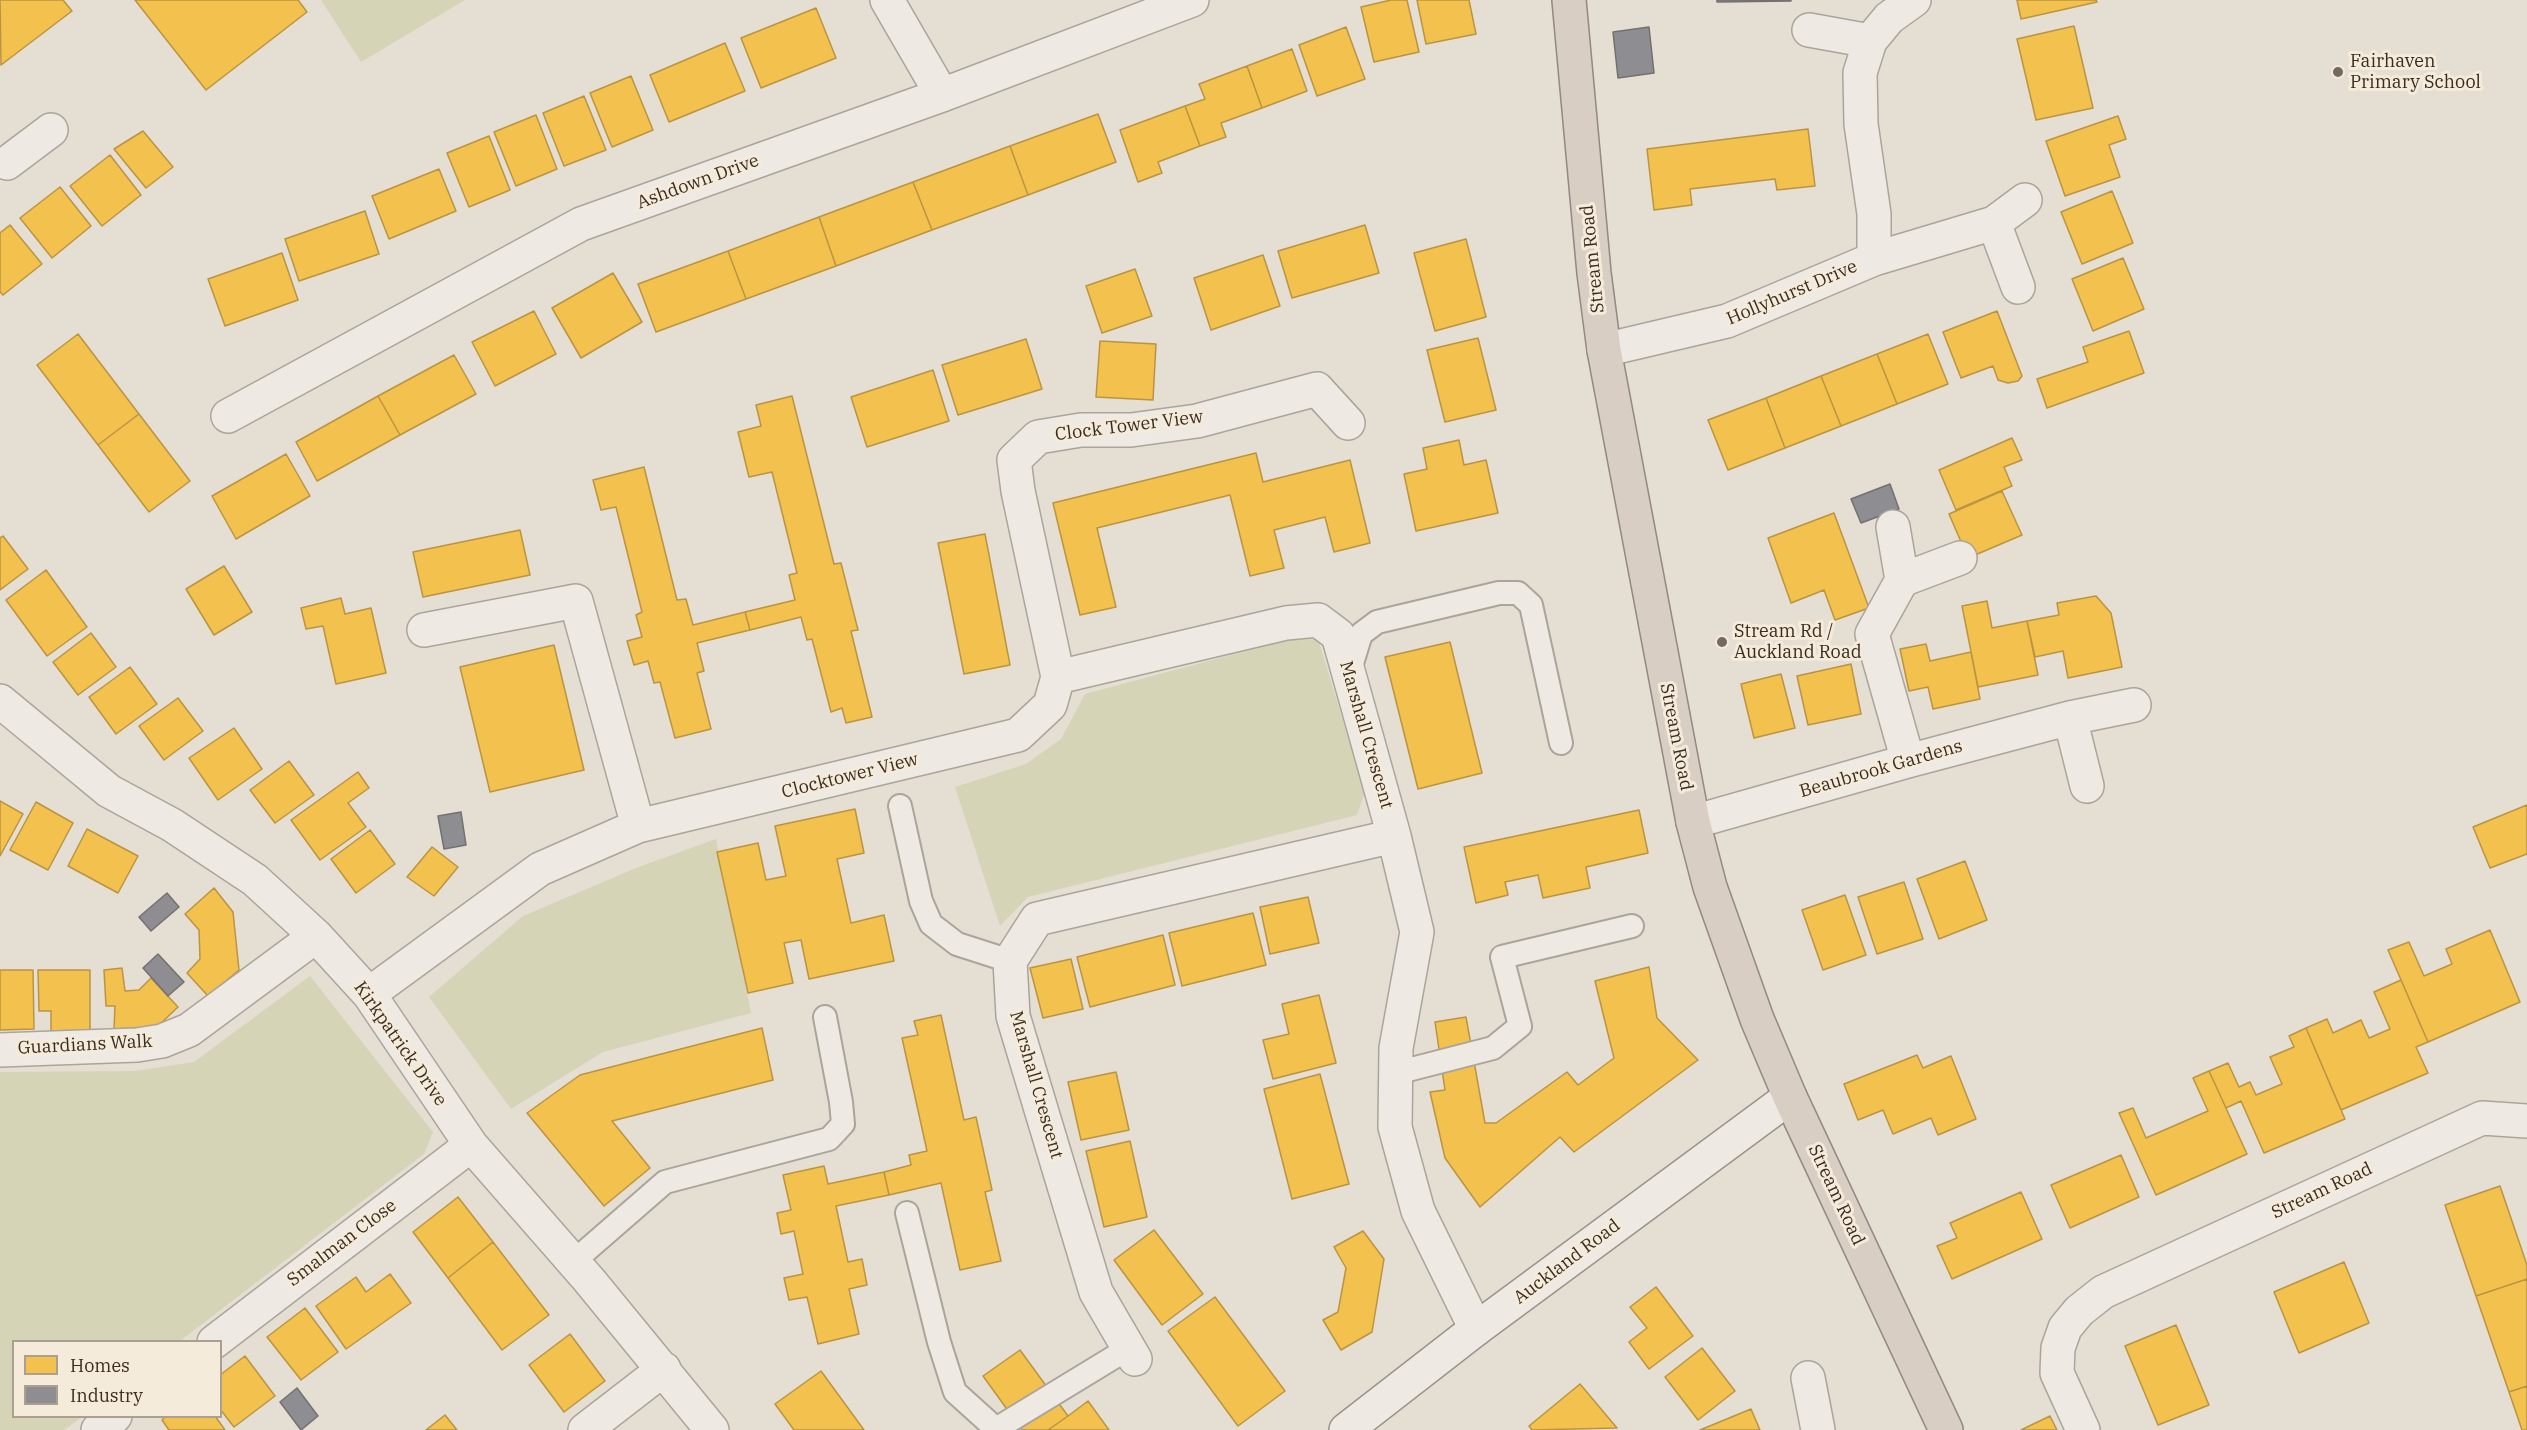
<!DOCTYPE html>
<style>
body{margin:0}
#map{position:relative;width:2527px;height:1430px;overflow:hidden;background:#e5ded3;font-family:"IBM Plex Serif",serif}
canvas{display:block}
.legend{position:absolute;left:12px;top:1340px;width:210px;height:78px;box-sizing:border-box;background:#f5ebda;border:2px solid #ab9f90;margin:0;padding:8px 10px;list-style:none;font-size:18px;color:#3b2c22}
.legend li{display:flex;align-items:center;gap:12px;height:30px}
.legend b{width:30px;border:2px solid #ab9f90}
</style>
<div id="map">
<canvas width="2527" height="1430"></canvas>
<ul class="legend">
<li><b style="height:16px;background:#f2c14e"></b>Homes</li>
<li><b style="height:16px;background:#8d8d92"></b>Industry</li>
</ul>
</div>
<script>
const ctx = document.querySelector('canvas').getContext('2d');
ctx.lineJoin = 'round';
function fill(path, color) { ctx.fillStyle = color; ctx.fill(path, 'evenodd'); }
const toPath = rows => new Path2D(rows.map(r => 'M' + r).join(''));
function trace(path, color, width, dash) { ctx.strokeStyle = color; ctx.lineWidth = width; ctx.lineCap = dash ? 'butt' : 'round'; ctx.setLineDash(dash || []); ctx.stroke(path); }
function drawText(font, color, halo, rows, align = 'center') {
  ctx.font = font + ' "IBM Plex Serif",serif'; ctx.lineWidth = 6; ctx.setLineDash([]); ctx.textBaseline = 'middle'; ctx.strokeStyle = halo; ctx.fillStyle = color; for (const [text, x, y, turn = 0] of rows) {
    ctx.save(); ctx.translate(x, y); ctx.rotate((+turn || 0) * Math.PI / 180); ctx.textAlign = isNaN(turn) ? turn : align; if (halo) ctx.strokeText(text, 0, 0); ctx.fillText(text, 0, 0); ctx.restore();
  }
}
const green = toPath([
 [321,0,465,0,361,62],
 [1318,639,1365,792,1357,815,1028,897,1000,926,955,787,1026,764,1061,739,1085,694,1287,640],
 [716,839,751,1013,603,1052,511,1109,429,997,523,916,636,868],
 [310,976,433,1132,424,1154,180,1341,14,1342,14,1416,82,1417,64,1430,0,1430,0,1072,135,1071,194,1062]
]);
const homes = toPath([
 [0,0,63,0,72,11,1,65,0,0],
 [135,0,298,0,307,12,206,90,135,0],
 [1391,0,1407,0,1419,52,1374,62,1361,7,1391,0],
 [1417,0,1469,0,1476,34,1426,44,1417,0],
 [2017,0,2096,0,2097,2,2021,19,2017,0],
 [816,8,836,58,761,88,741,38,816,8],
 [2074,26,2093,108,2036,120,2017,39,2074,26],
 [1346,27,1365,79,1317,96,1299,45,1346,27],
 [725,43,745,91,669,122,650,75,725,43],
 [1292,49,1307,91,1262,108,1247,66,1292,49],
 [1247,66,1262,108,1221,123,1226,137,1200,146,1185,106,1205,99,1199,84,1247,66],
 [631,76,653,130,612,147,590,93,631,76],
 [584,96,606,150,564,166,543,113,584,96],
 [1185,106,1200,146,1158,162,1162,173,1138,182,1120,130,1185,106],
 [1098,114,1116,162,1028,195,1010,146,1098,114],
 [536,115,557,169,516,186,494,132,536,115],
 [2118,116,2126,139,2109,145,2120,177,2065,196,2046,141,2118,116],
 [1808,129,1815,186,1777,190,1775,179,1690,189,1692,205,1654,210,1647,149,1808,129],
 [143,131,173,167,146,188,114,149,143,131],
 [489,136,510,190,469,207,447,153,489,136],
 [1010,146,1028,195,932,230,913,182,1010,146],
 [110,155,141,195,102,226,70,186,110,155],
 [439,169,456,211,389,239,372,196,439,169],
 [913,182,932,230,836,266,819,217,913,182],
 [60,187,91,226,52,258,20,218,60,187],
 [2112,191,2133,243,2082,264,2061,212,2112,191],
 [365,211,379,254,299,281,285,239,365,211],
 [819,217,836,266,746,299,728,251,819,217],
 [10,225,42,264,3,295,0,292,0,233,10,225],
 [1365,225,1379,273,1292,298,1278,251,1365,225],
 [1466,239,1486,317,1435,331,1414,253,1466,239],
 [728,251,746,299,656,332,638,284,728,251],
 [282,253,298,300,225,326,208,279,282,253],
 [1263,255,1280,306,1211,330,1194,278,1263,255],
 [2123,258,2144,309,2093,331,2072,279,2123,258],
 [1135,269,1152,316,1102,333,1086,286,1135,269],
 [613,273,642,322,581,358,552,308,613,273],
 [534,311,556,354,495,386,472,342,534,311],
 [1997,311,2022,376,2018,381,2008,383,1998,380,1993,366,1961,378,1943,332,1997,311],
 [2129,331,2144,373,2047,408,2037,379,2088,362,2083,347,2129,331],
 [78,334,139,414,98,445,37,365,78,334],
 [1928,334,1948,384,1897,404,1877,354,1928,334],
 [1478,338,1496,410,1445,422,1427,350,1478,338],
 [1026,339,1042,389,958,415,942,365,1026,339],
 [1100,341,1156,344,1153,400,1096,397,1100,341],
 [1877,354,1897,404,1841,426,1821,376,1877,354],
 [454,355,476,394,400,435,378,396,454,355],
 [933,370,949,421,867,447,851,397,933,370],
 [1821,376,1841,426,1785,448,1766,398,1821,376],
 [378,396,400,435,317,481,296,442,378,396],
 [792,396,834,564,841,563,858,630,851,631,872,717,846,723,842,708,831,712,812,639,807,640,801,617,750,630,745,612,795,600,789,575,797,573,772,472,749,477,738,432,761,426,756,405,792,396],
 [1766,398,1785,448,1728,470,1708,420,1766,398],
 [139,414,190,481,149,512,98,445,139,414],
 [2012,438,2022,460,2004,467,2012,486,1956,510,1939,470,2012,438],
 [1459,440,1464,465,1486,460,1498,513,1416,531,1404,474,1427,469,1423,448,1459,440],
 [1256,453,1263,482,1350,460,1370,543,1334,552,1325,517,1274,530,1284,568,1250,576,1230,495,1097,528,1116,607,1080,615,1053,503,1256,453],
 [286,454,310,496,236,539,212,496,286,454],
 [644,467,677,600,686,599,693,625,745,612,750,630,697,643,704,671,697,673,711,729,675,738,660,682,654,683,648,661,634,665,627,641,642,637,636,615,642,612,616,507,601,510,593,480,644,467],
 [2002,491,2022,535,1968,558,1949,514,2002,491],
 [1834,513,1869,608,1835,620,1824,590,1791,603,1768,538,1834,513],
 [520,530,530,575,423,597,413,552,520,530],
 [985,534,1010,665,964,674,938,543,985,534],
 [3,536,28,569,0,590,0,538,3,536],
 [224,566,252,612,214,635,186,589,224,566],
 [46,570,87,627,47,656,6,600,46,570],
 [2096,596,2111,613,2122,667,2068,678,2063,651,2035,657,2027,621,2059,615,2057,603,2096,596],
 [341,598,345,614,371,608,386,673,336,684,323,626,306,629,301,608,341,598],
 [1987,601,1992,628,2027,621,2038,675,1978,687,1962,606,1987,601],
 [91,633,116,667,78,695,53,662,91,633],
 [1450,642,1482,773,1418,789,1385,657,1450,642],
 [1926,644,1930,661,1971,652,1980,699,1933,709,1928,687,1909,691,1900,649,1926,644],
 [554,645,584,770,490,792,460,667,554,645],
 [1851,664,1861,714,1808,725,1797,676,1851,664],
 [130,667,157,704,116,734,89,697,130,667],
 [1781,674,1795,728,1754,738,1741,684,1781,674],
 [178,698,203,731,164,760,139,726,178,698],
 [234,728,262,769,218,800,189,758,234,728],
 [289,761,314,795,275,823,250,790,289,761],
 [358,772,369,788,348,803,366,827,320,860,291,820,358,772],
 [0,801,23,814,0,856,0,801],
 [36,802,73,823,48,870,10,850,36,802],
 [2527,805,2527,854,2490,868,2473,827,2527,805],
 [855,809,864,853,837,859,851,923,884,915,894,961,809,979,801,940,784,943,793,983,748,993,717,852,758,843,766,880,786,876,775,826,855,809],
 [1639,810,1648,853,1586,867,1590,888,1543,898,1538,875,1505,882,1508,895,1476,903,1464,847,1639,810],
 [87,829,138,856,118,893,68,866,87,829],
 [370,830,395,864,356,893,331,859,370,830],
 [432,847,458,867,434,896,407,877,432,847],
 [1965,861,1987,920,1939,939,1917,879,1965,861],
 [1904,882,1923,939,1877,954,1858,897,1904,882],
 [214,888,233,912,239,970,208,996,187,973,200,959,199,930,185,914,214,888],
 [1845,895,1866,955,1823,970,1802,910,1845,895],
 [1308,897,1319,943,1270,954,1260,907,1308,897],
 [1253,913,1266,965,1182,986,1169,933,1253,913],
 [2490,930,2520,1002,2428,1042,2388,950,2409,942,2424,976,2452,964,2446,949,2490,930],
 [1163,935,1175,985,1090,1007,1077,957,1163,935],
 [1071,959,1083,1009,1043,1018,1030,968,1071,959],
 [1649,967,1657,1018,1698,1060,1574,1152,1560,1137,1480,1207,1445,1158,1430,1092,1445,1090,1435,1022,1466,1017,1485,1123,1496,1123,1567,1072,1578,1085,1614,1058,1595,981,1649,967],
 [122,968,125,991,139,990,151,978,178,1007,157,1027,114,1029,115,1006,106,1006,104,970,122,968],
 [0,970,33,970,34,1029,0,1030,0,970],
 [38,970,90,970,90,1030,51,1031,51,1011,39,1011,38,970],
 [2401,980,2428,1042,2416,1047,2428,1073,2341,1110,2306,1028,2327,1019,2333,1033,2361,1020,2369,1038,2390,1029,2374,992,2401,980],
 [1319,995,1336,1063,1273,1079,1263,1040,1289,1034,1282,1004,1319,995],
 [941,1015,964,1120,976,1117,992,1190,985,1192,1001,1261,960,1270,941,1183,889,1195,884,1172,911,1165,909,1155,927,1151,902,1038,918,1035,914,1021,941,1015],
 [762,1028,773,1080,612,1121,650,1168,604,1206,527,1113,580,1075,762,1028],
 [2306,1028,2345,1119,2264,1153,2241,1101,2226,1108,2209,1071,2228,1063,2239,1087,2250,1082,2256,1095,2282,1084,2270,1057,2294,1047,2289,1036,2306,1028],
 [1917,1055,1923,1068,1951,1056,1976,1119,1938,1135,1931,1118,1893,1134,1883,1110,1858,1120,1844,1084,1917,1055],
 [2209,1071,2247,1154,2156,1195,2119,1113,2133,1108,2146,1138,2208,1111,2193,1078,2209,1071],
 [1116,1072,1129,1130,1081,1140,1068,1082,1116,1072],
 [1320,1074,1349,1184,1292,1199,1264,1089,1320,1074],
 [1130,1141,1147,1217,1104,1227,1086,1151,1130,1141],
 [2121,1155,2139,1197,2070,1228,2051,1185,2121,1155],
 [824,1166,828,1184,884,1172,889,1195,836,1206,848,1262,862,1259,867,1285,849,1289,859,1334,818,1344,807,1297,789,1300,784,1278,803,1274,794,1231,781,1234,777,1213,791,1210,783,1175,824,1166],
 [2500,1186,2527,1265,2527,1279,2476,1296,2445,1205,2500,1186],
 [2021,1192,2042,1239,1952,1279,1937,1246,1957,1238,1950,1223,2021,1192],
 [458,1197,493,1242,448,1278,413,1232,458,1197],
 [1154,1230,1203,1294,1162,1325,1114,1260,1154,1230],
 [1363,1231,1384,1259,1372,1332,1341,1350,1323,1320,1338,1312,1346,1268,1334,1247,1363,1231],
 [493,1242,549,1315,502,1350,448,1278,493,1242],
 [2344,1262,2369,1323,2299,1353,2274,1292,2344,1262],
 [390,1274,411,1303,346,1349,316,1306,356,1277,366,1292,390,1274],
 [2527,1279,2527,1386,2509,1392,2476,1296,2527,1279],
 [1656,1287,1693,1336,1649,1369,1629,1342,1647,1328,1630,1307,1656,1287],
 [1215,1297,1285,1391,1238,1426,1168,1331,1215,1297],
 [305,1308,338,1352,301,1380,267,1337,305,1308],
 [2176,1325,2209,1405,2158,1425,2125,1346,2176,1325],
 [570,1334,605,1381,564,1412,529,1365,570,1334],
 [1702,1348,1735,1391,1698,1420,1665,1377,1702,1348],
 [1020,1350,1068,1416,1048,1430,1022,1430,983,1376,1020,1350],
 [245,1356,275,1396,234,1427,220,1409,220,1375,245,1356],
 [821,1371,864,1430,794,1430,775,1404,821,1371],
 [1580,1384,1617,1428,1532,1430,1529,1426,1580,1384],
 [2527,1386,2527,1430,2522,1430,2509,1392,2527,1386],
 [1088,1401,1109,1430,1048,1430,1068,1416,1088,1401],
 [1751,1409,1760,1430,1700,1430,1751,1409],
 [445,1415,457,1430,426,1430,445,1415],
 [166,1416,215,1416,225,1430,169,1430,162,1420,166,1416],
 [2050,1416,2057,1430,2021,1430,2050,1416]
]);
const industry = toPath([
 [1717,0,1791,0,1791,1,1717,2,1717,0],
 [1649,27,1654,73,1618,78,1613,32,1649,27],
 [1890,484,1899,509,1861,523,1851,499,1890,484],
 [461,812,466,845,444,849,438,816,461,812],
 [167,893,179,907,151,931,139,917,167,893],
 [158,954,184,982,168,996,143,968,158,954],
 [297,1388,318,1416,301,1430,280,1402,297,1388]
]);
const lane = toPath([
 [1349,673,1361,634,1377,622,1499,593,1518,593,1531,605,1561,743],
 [900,806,921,901,931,924,957,944,1010,961],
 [1396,1073,1493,1048,1520,1026,1502,957,1632,926],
 [907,1213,939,1342,955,1392,996,1429,1129,1348],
 [573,1262,665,1182,829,1139,843,1124,841,1102,825,1017]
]);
const street = toPath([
 [887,0,942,95],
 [1809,30,1870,41],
 [7,163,51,130],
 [1874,259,1994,223],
 [2018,287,1994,223,2025,200],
 [1604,350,1727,321,1874,259,1874,214,1861,124,1860,73,1870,41,1889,18,1914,0],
 [228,416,581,224,942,95,1192,0],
 [1893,527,1902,580,1872,634,1908,761],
 [1902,580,1960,558],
 [424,630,576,601,638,826],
 [1058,677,1018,491,1014,460,1038,437,1081,430,1131,430,1197,421,1317,389,1348,423],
 [0,701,109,791,172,825,255,880,316,936,369,994,471,1145,589,1280,712,1430],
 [2070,718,2087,786],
 [1693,822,1908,761,2070,718,2134,705],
 [369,994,540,869,638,826,1018,735,1050,705,1058,677,1286,623,1318,620,1338,635,1394,836,1417,932,1396,1048,1395,1127,1418,1211,1476,1329],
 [0,1050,137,1045,162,1041,189,1030,316,936],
 [214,1342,471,1145],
 [1135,1359,1096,1292,1013,1016,1010,961,1037,919,1394,836],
 [1808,1378,1818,1430],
 [98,1430,115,1416],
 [585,1430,664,1369],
 [2083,1430,2057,1373,2058,1348,2065,1328,2079,1311,2103,1292,2482,1118,2527,1121]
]);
const secondary = toPath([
 [1346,1430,1476,1329,1790,1097]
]);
const highway = toPath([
 [1569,0,1594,273,1604,350,1693,822,1710,887,1757,1019,1790,1097,1946,1430]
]);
const markers = [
 [2338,72,6,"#766a60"],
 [1722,642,6,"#766a60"]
];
const poiNames = [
 ["Fairhaven",2350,62],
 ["Primary School",2350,83],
 ["Stream Rd /",1734,632],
 ["Auckland Road",1734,653]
];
const streetNames = [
 ["Ashdown Drive",698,182,-20],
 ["Stream Road",1593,259,-96],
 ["Hollyhurst Drive",1792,293,-23],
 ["Clock Tower View",1129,426,-7],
 ["Marshall Crescent",1366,735,74],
 ["Stream Road",1676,737,79],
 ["Beaubrook Gardens",1881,769,-16],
 ["Clocktower View",850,776,-14],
 ["Kirkpatrick Drive",400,1044,55],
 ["Guardians Walk",85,1045,-3],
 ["Marshall Crescent",1036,1085,74],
 ["Stream Road",2322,1191,-25],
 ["Stream Road",1836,1195,65],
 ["Smalman Close",342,1243,-37],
 ["Auckland Road",1567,1262,-37]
];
fill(green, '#d6d4b6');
fill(homes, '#f2c14e');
trace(homes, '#bb9441', 1.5);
fill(industry, '#8d8d92');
trace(industry, '#747070', 1.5);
trace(lane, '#aba49b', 26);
trace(street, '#aba49b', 36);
trace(secondary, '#9b938a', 36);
trace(highway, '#918982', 36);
trace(lane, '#eeeae3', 22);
trace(street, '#eeeae3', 33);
trace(secondary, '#eeeae3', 33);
trace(highway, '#d8cec3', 33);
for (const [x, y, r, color] of markers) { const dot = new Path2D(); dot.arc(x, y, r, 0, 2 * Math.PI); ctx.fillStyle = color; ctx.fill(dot); trace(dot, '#f5ebda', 2); }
drawText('18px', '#3b2c22', '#f5ebda', poiNames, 'left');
drawText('18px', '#3b2c22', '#f5ebda', streetNames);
</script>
